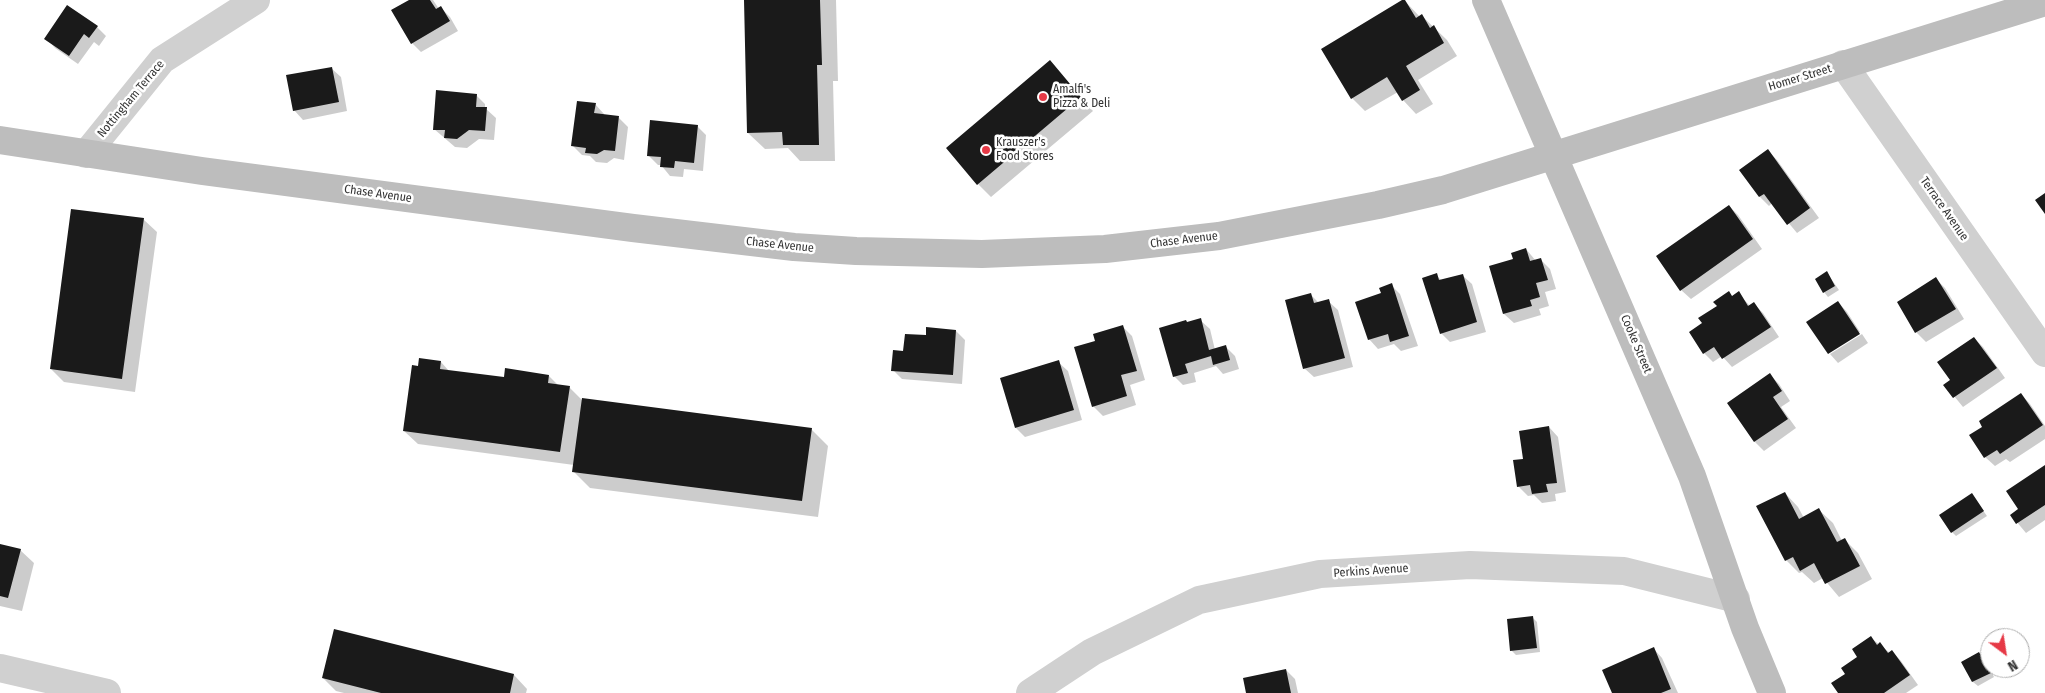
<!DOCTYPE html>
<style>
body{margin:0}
#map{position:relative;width:2045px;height:693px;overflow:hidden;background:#fff;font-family:"Fira Sans Condensed",sans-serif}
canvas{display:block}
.north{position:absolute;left:1980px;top:628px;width:50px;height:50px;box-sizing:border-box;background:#fff;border:1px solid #adadad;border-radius:50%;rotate:149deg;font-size:14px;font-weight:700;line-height:20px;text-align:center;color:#333}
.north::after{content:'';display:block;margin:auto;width:18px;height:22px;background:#e63946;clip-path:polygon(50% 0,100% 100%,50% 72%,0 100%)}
</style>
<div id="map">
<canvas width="2045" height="693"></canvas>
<div class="north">N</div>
</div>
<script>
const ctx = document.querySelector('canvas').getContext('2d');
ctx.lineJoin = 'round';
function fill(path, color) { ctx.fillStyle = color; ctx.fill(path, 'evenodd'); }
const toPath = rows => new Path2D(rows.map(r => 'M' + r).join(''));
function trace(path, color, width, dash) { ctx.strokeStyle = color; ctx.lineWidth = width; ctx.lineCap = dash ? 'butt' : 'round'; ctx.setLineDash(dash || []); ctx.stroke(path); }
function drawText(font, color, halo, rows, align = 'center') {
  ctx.font = font + ' "Fira Sans Condensed",sans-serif'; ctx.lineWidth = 5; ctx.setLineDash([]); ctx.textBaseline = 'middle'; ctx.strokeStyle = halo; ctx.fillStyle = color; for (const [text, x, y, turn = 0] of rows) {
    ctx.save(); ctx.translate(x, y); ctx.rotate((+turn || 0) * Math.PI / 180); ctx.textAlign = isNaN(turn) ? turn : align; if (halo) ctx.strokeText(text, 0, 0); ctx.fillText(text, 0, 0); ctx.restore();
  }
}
const shadow = toPath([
 [411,0,433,0,439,9,441,8,450,17,458,31,421,52,412,43],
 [745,0,836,0,838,81,833,81,835,161,800,161,788,148,765,149,748,133],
 [1404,0,1420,17,1422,16,1447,40,1457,56,1418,80,1433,104,1416,114,1403,100,1398,92,1365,111,1352,98],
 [97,27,106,36,99,46,94,42,78,64,55,48,46,38],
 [1050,62,1093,111,991,197,978,184],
 [331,68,341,77,347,111,303,120,294,110],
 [476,95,485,104,485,108,496,118,494,140,479,139,467,148,455,147,434,129],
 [595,104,604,114,604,116,619,118,628,127,624,160,614,158,607,163,596,162,590,156,582,155,573,146],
 [697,126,706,135,703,171,684,169,683,177,670,176,661,165,658,165,648,155],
 [1768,151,1777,160,1819,218,1797,233,1772,203,1769,206,1760,197],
 [1729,206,1738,215,1762,249,1691,299,1681,290],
 [143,219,157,232,135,392,64,382,51,369],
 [1526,249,1536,261,1541,260,1550,269,1556,289,1545,292,1549,306,1539,309,1541,315,1514,323,1504,314,1514,260],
 [1827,273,1839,290,1828,297,1824,292],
 [1436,275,1442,281,1462,275,1472,284,1486,332,1450,342,1441,333],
 [1936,279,1945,288,1964,319,1926,342,1916,332,1898,302],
 [1391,285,1400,294,1418,346,1401,351,1394,344,1378,349,1369,339],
 [1738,293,1750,306,1754,304,1763,313,1779,337,1732,367,1722,356,1713,362,1704,353,1703,323],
 [1310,294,1319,303,1328,301,1338,310,1353,367,1314,377,1304,368],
 [1838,302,1847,312,1860,332,1829,353,1808,322],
 [1200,320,1210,329,1215,350,1226,347,1235,356,1239,369,1223,374,1216,366,1194,373,1196,382,1183,385,1174,376,1188,324],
 [1123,327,1132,336,1145,380,1130,385,1136,405,1103,416,1093,406,1096,342],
 [956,331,965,340,962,384,902,379,893,370,905,352,927,336],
 [1862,334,1868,343,1838,363,1830,354],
 [1974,338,1983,347,2005,378,1963,407,1945,385,1952,380],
 [441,362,449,371,505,379,549,376,559,386,569,387,582,400,811,429,828,446,818,517,590,488,573,471,574,465,418,444,404,431,419,367],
 [1058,362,1068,371,1082,420,1025,437,1016,428],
 [1770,375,1779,384,1790,401,1781,407,1796,428,1764,451,1755,442],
 [2021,394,2030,404,2045,426,2045,439,2010,462,2006,459,1995,466,1985,457,1984,427],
 [1549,427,1558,437,1566,492,1555,494,1556,501,1542,503,1534,495,1528,496,1518,486,1524,460],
 [2045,467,2045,520,2026,533,2011,515,2019,510],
 [1785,493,1798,507,1804,518,1819,510,1833,523,1842,541,1845,540,1858,553,1872,579,1839,597,1823,578,1814,583,1802,572,1799,573,1786,560],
 [1972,495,1987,516,1956,536,1952,532],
 [0,545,20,550,34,563,22,611,0,606],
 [1533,618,1537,622,1540,652,1516,655,1511,650],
 [335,631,514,675,527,689,526,693,344,693,336,691,323,678],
 [1871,638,1890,653,1892,651,1901,661,1918,685,1906,693,1839,693,1846,674],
 [1653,648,1662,658,1678,693,1613,693],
 [1979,653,1984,658,1994,677,1978,686,1973,682,1963,662],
 [1286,670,1295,679,1298,693,1247,693]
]);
const building = toPath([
 [409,0,430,0,436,9,441,6,450,21,411,44,391,10],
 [744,0,820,0,822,65,817,65,819,145,783,145,782,132,747,133],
 [1402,0,1405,0,1416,18,1422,14,1430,28,1434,25,1444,43,1406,66,1420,90,1402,101,1387,77,1351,99,1321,49],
 [67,5,98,26,89,38,84,34,69,56,44,39],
 [1050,60,1081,97,977,185,946,148],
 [332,67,339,102,293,111,286,75],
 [436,90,477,94,476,107,487,107,485,131,469,130,457,139,444,138,445,130,433,130],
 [577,101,596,103,594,113,619,116,615,151,604,150,597,154,585,153,586,148,571,146],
 [650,120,698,125,694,163,675,161,674,168,660,167,661,157,647,156],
 [1768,149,1810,208,1787,225,1764,194,1759,197,1739,170],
 [2045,193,2045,214,2035,200],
 [1729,205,1753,239,1680,291,1656,256],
 [71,209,144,218,122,379,50,369],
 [1526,248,1530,261,1541,258,1548,280,1536,283,1540,297,1530,300,1532,306,1503,314,1489,266,1513,259,1511,253],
 [1827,271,1835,286,1823,293,1815,279],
 [1437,273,1439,280,1463,274,1477,322,1440,334,1422,278],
 [1936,277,1956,309,1915,333,1897,302],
 [1392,283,1409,336,1390,342,1388,334,1368,340,1355,302,1381,293,1379,288],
 [1729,291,1732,296,1739,291,1748,306,1754,302,1771,327,1722,359,1714,347,1703,354,1689,332,1702,323,1698,318,1717,306,1713,302],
 [1311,293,1314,303,1329,299,1345,358,1303,369,1285,300],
 [1838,301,1860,334,1828,354,1806,322],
 [1201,318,1209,350,1226,345,1230,360,1213,365,1211,356,1185,364,1188,373,1173,377,1159,328,1186,320,1187,322],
 [1123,325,1137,371,1121,375,1127,396,1092,407,1074,347,1095,341,1093,334],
 [926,327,956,330,953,375,891,371,893,350,903,351,905,334,926,335],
 [1974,337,1997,368,1953,398,1943,385,1950,380,1937,362],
 [419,358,441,361,440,369,504,377,505,368,549,375,548,383,570,386,560,452,403,431,412,365,418,366],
 [1059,360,1074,410,1015,428,1000,378],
 [1770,373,1782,391,1773,397,1788,419,1754,442,1727,403],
 [2021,393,2043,425,2000,454,1997,450,1984,458,1969,435,1982,427,1979,421],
 [582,398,812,428,802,501,572,472],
 [1549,426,1557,483,1546,484,1548,492,1532,494,1530,485,1517,487,1513,460,1523,459,1519,431],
 [2045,465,2045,505,2016,524,2010,515,2018,509,2006,491],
 [1785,492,1799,519,1819,508,1837,542,1845,538,1860,566,1825,584,1814,563,1800,571,1793,557,1785,561,1756,506],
 [1972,493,1984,511,1951,533,1939,515],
 [0,544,21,549,8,598,0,596],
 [1533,616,1537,648,1510,651,1507,619],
 [334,629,514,674,510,693,381,693,322,678],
 [1871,636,1877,645,1880,642,1888,653,1892,650,1910,675,1884,693,1838,693,1831,683,1845,674,1841,668,1857,657,1852,649],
 [1654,647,1671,689,1661,693,1612,693,1602,670],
 [1979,652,1991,673,1972,682,1961,662],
 [1286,669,1291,693,1246,693,1243,678]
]);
const street = toPath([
 [1843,64,2045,353],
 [86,154,162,60,256,0],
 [0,668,107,693],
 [1030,693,1092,652,1199,600,1320,574,1470,565,1624,571,1736,599]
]);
const secondary = toPath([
 [1486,0,1692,476,1745,628,1772,693],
 [0,140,202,171,633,228,794,247,856,251,982,254,1105,249,1219,236,1378,205,1443,190,2045,2]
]);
const markers = [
 [1043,97,5,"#e63946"],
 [986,150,5,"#e63946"]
];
const streetNames = [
 ["Homer Street",1800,78,-17],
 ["Nottingham Terrace",131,99,-50],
 ["Chase Avenue",378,194,8],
 ["Terrace Avenue",1944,209,55],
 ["Chase Avenue",1184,240,-7],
 ["Chase Avenue",780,245,6],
 ["Cooke Street",1636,344,67],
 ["Perkins Avenue",1371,571,-4]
];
const poiNames = [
 ["Amalfi's",1053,90],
 ["Pizza & Deli",1053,104],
 ["Krauszer's",996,143],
 ["Food Stores",996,157]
];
fill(shadow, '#0003');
fill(building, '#1a1a1a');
trace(street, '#d0d0d0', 28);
trace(secondary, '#bdbdbd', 28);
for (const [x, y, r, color] of markers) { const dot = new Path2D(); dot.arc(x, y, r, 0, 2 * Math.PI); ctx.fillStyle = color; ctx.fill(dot); trace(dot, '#fff', 2); }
drawText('12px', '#333', '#fff', streetNames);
drawText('12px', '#333', '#fff', poiNames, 'left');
</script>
